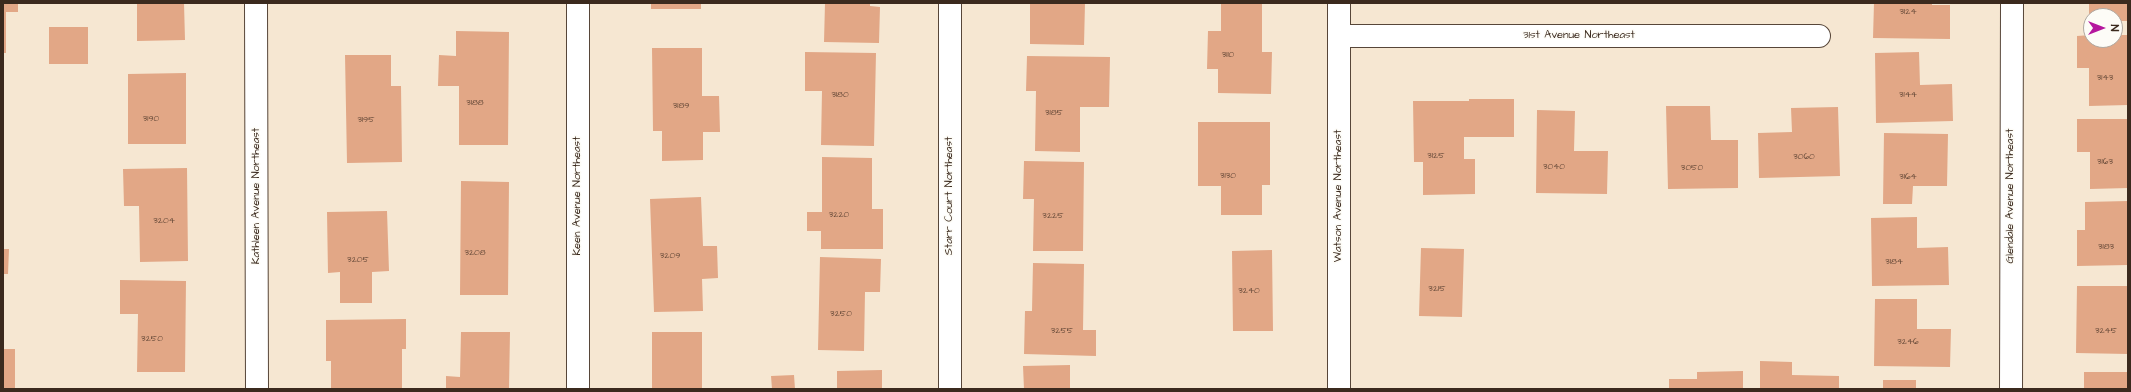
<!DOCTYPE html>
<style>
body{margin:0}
#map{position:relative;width:2131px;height:392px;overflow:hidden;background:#f6e7d2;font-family:"Architects Daughter",sans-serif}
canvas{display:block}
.frame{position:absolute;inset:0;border:4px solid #3b2a1e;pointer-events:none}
.north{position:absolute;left:2083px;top:8px;width:40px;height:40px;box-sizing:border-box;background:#fdfcf7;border:1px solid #afa8a0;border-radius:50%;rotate:90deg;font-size:11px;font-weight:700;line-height:16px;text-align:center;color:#3b2a1e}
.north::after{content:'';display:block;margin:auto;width:14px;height:18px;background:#b5179e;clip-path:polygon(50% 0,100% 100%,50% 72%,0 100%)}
</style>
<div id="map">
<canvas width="2131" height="392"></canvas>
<div class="frame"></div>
<div class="north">N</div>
</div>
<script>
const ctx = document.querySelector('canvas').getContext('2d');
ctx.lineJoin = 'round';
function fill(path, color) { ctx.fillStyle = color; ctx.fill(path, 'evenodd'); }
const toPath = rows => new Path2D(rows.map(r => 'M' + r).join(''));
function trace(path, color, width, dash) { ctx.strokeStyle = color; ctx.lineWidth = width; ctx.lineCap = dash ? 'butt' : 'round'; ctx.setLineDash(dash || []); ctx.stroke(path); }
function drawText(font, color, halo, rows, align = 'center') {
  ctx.font = font + ' "Architects Daughter",sans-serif'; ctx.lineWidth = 3; ctx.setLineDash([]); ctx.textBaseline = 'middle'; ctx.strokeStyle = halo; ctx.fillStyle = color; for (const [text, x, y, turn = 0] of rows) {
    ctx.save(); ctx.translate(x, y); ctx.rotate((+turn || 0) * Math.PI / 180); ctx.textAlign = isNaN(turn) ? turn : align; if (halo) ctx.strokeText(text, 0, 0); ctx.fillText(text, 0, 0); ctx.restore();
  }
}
const building = toPath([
 [3,3,18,3,18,12,6,12,6,53,3,53],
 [137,3,184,3,185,40,137,41],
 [651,3,701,3,701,9,651,9],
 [825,3,870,3,870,6,880,7,879,43,824,42],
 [1030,3,1085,3,1084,45,1030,44],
 [1221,3,1262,3,1262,52,1272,52,1271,94,1218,93,1218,69,1207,69,1208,31,1221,31],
 [1874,3,1932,3,1932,5,1950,5,1950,39,1873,38],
 [2089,3,2128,3,2128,21,2115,21,2115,16,2091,16,2091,20,2089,20],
 [49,27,88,27,88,64,49,64],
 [456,31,509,32,508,145,459,145,459,86,438,86,439,55,456,56],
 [2091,35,2091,40,2115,40,2115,35,2128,35,2128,105,2089,106,2089,68,2077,68,2077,36],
 [652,48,702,48,702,96,719,96,720,132,703,132,703,160,662,161,662,131,653,131],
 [805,52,876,53,874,146,821,145,822,91,805,91],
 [1919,52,1920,85,1952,84,1953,121,1876,123,1875,53],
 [345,55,391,55,391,86,401,86,402,162,347,163],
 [1027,56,1110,57,1109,107,1080,107,1080,152,1035,151,1036,91,1026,91],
 [186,73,186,144,128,144,128,74],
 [1469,99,1514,99,1514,137,1464,137,1464,159,1475,159,1475,194,1423,195,1423,162,1414,162,1413,101,1469,101],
 [1666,106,1710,106,1711,140,1738,140,1738,188,1668,189],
 [1838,107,1840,176,1759,178,1758,133,1792,132,1791,108],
 [1537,110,1575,111,1574,151,1608,151,1607,194,1536,193],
 [2077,119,2128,119,2128,188,2090,189,2090,152,2077,152],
 [1198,122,1270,122,1270,185,1262,185,1262,215,1221,215,1221,186,1198,186],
 [1884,133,1948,134,1947,186,1913,186,1912,204,1883,204],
 [822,157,872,158,872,209,883,209,883,249,821,249,821,231,807,231,807,212,822,212],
 [1024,161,1084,162,1083,251,1033,251,1034,199,1023,199],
 [187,168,188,261,140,262,139,206,124,206,123,169],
 [461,181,509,182,508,295,460,295],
 [701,197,703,246,717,246,718,278,702,279,703,311,654,312,650,199],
 [2128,201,2128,265,2077,266,2077,230,2085,230,2085,202],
 [387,211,389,271,372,272,372,303,340,303,340,272,328,273,327,212],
 [1917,217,1917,248,1948,247,1949,285,1872,286,1871,218],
 [1421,248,1464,249,1462,317,1419,316],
 [3,249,9,249,8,274,3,274],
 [1272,250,1273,331,1233,331,1232,251],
 [820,257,881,259,880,292,865,292,864,351,818,350],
 [1033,263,1084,264,1083,330,1096,330,1096,356,1024,354,1025,311,1032,311],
 [120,280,186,281,185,372,137,372,138,314,120,314],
 [2077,286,2128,286,2128,354,2076,353],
 [1875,299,1917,299,1917,329,1951,329,1950,367,1874,366],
 [406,319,406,349,402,349,402,389,331,389,331,361,326,361,326,320],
 [461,332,510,332,509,389,446,389,446,376,460,377],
 [652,332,702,332,702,389,652,389],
 [3,349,15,349,15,389,3,389],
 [1760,361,1792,362,1792,375,1839,376,1839,389,1760,389],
 [1070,365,1070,389,1024,389,1023,366],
 [882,370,882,389,837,389,837,371],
 [1743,371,1743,389,1669,389,1669,379,1697,379,1697,372],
 [2084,372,2128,372,2128,389,2084,389],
 [794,375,795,389,772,389,771,376],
 [1883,380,1916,380,1916,389,1883,389]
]);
const minor = toPath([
 [256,3,257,389],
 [1339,3,1339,389],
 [1339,36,1819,36],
 [578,389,578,3],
 [950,389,950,3],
 [2011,389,2012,3]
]);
const numberNames = [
 ["3124",1908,12],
 ["3110",1228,55],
 ["3143",2105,78],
 ["3180",840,95],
 ["3144",1908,95],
 ["3188",475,103],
 ["3189",681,106],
 ["3185",1054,113],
 ["3190",151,119],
 ["3195",366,120],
 ["3125",1436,156],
 ["3060",1804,157],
 ["3163",2105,162],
 ["3040",1554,167],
 ["3050",1692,168],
 ["3130",1228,176],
 ["3164",1908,177],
 ["3220",839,215],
 ["3225",1053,216],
 ["3204",164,221],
 ["3183",2106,247],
 ["3208",475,253],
 ["3209",670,256],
 ["3205",358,260],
 ["3184",1894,262],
 ["3215",1437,289],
 ["3240",1249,291],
 ["3250",841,314],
 ["3255",1062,331],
 ["3245",2106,331],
 ["3250",152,339],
 ["3246",1908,342]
];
const streetNames = [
 ["31st Avenue Northeast",1579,36],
 ["Kathleen Avenue Northeast",257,196,-90],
 ["Keen Avenue Northeast",578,196,-90],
 ["Starr Court Northeast",950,196,-90],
 ["Watson Avenue Northeast",1339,196,-90],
 ["Glendale Avenue Northeast",2011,196,-90]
];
fill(building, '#e2a786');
trace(minor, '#574639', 24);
trace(minor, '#fff', 22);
drawText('9px', '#654938', null, numberNames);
drawText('11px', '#3b2a1e', '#fdfcf7', streetNames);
</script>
